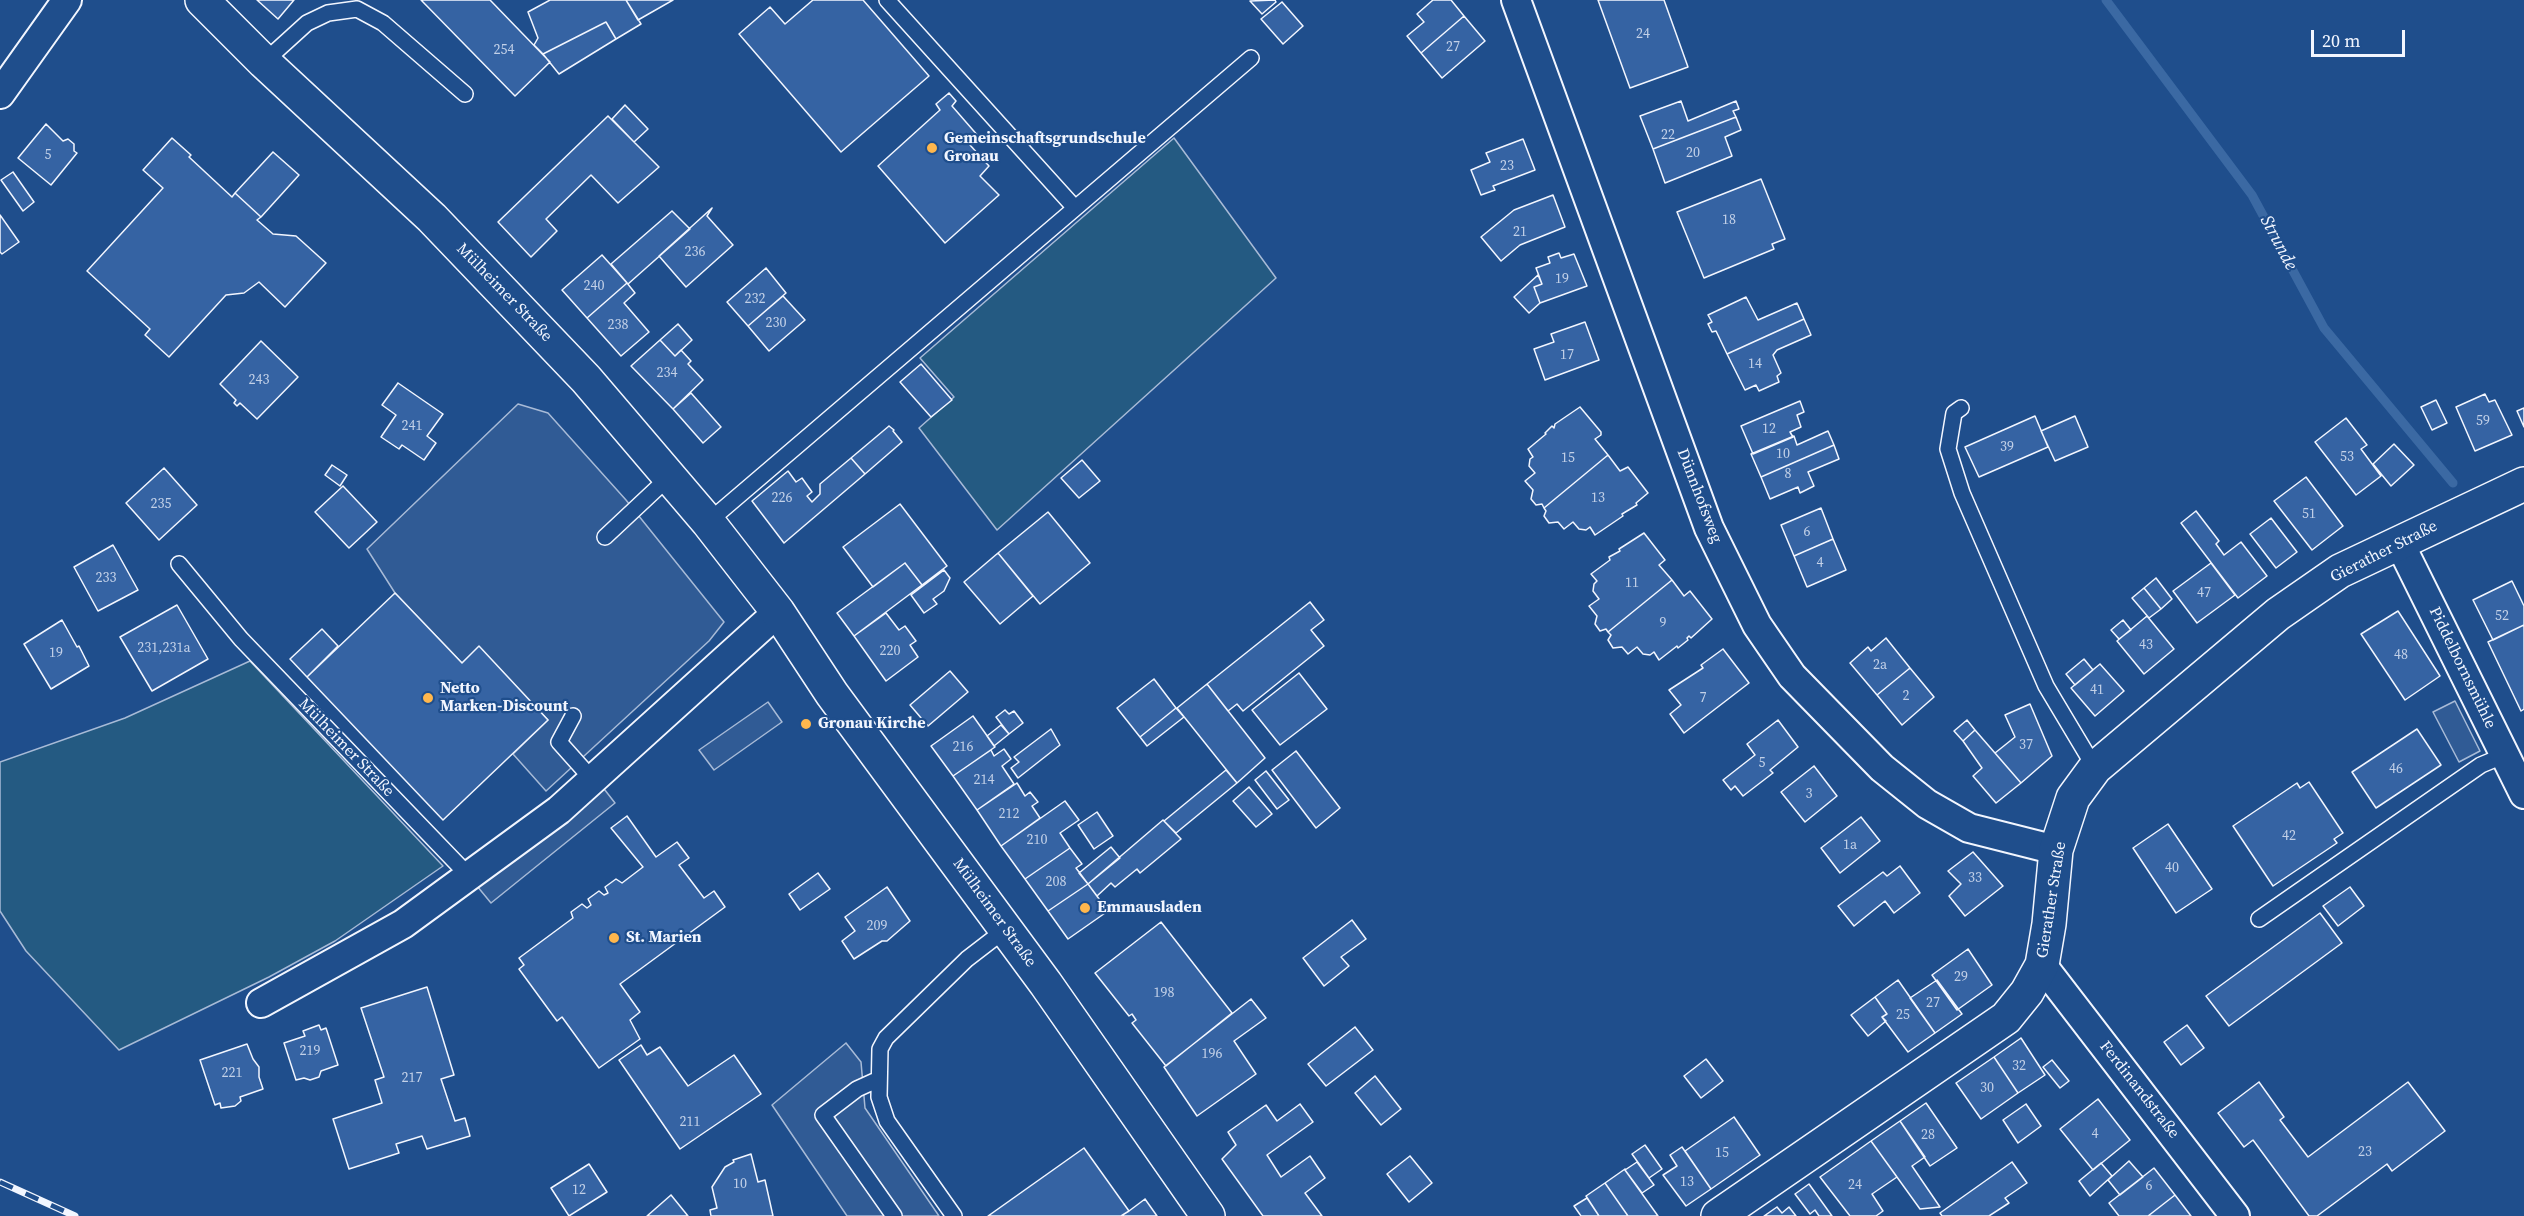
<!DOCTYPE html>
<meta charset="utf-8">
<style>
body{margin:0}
#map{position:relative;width:2524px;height:1216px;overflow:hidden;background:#1f4e8c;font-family:"Source Serif 4",serif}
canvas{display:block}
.scale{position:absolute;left:2311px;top:30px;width:94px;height:27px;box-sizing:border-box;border:3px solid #f2f6ff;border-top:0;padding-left:8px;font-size:18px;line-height:21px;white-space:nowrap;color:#f2f6ff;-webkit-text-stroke:4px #1f4e8c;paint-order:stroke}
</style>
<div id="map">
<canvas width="2524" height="1216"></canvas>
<div class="scale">20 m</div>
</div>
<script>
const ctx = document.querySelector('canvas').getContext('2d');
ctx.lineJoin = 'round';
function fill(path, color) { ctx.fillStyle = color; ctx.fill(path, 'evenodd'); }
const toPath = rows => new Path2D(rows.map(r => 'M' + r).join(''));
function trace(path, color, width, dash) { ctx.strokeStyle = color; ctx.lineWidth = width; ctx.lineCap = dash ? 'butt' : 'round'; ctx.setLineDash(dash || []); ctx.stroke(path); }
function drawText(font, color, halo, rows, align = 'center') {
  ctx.font = font + ' "Source Serif 4",serif'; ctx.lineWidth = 4.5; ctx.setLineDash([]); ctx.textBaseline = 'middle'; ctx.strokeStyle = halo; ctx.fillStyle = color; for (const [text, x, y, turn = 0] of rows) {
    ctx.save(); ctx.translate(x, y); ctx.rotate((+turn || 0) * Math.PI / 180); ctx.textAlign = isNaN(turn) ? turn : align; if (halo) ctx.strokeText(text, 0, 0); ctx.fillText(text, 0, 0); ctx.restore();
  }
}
const green = toPath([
 [1174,138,1276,278,997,530,919,428,954,397,920,358,1174,138],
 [250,661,443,866,335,941,269,977,119,1050,26,951,0,911,0,762,125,718,250,661]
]);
const parking = toPath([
 [518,404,548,413,626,500,724,622,709,641,546,791,513,754,548,720,479,647,462,663,395,593,367,549,518,404],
 [2455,701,2480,751,2459,762,2433,712,2455,701],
 [768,702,782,722,714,770,699,750,768,702],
 [601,785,615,803,491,903,477,886,601,785],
 [846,1043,861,1062,865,1108,939,1216,847,1216,772,1105,846,1043]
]);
const stream = toPath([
 [2106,0,2252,195,2324,328,2453,483]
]);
const building = toPath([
 [257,0,294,0,278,19,257,0],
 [421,0,490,0,550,62,515,96,421,0],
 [550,0,626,0,641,24,616,39,606,22,543,54,534,45,538,38,528,12,550,0],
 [626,0,673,0,638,20,626,0],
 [813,0,863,0,929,76,841,152,739,34,770,7,785,24,813,0],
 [1275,0,1276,2,1262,14,1250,1,1275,0],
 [1433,0,1451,0,1464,16,1421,53,1407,36,1424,22,1417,14,1433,0],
 [1598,0,1664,0,1688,67,1630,88,1598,0],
 [1282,2,1303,26,1283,44,1261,19,1282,2],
 [1464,16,1485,41,1442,78,1421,53,1464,16],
 [606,22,616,39,559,74,543,54,606,22],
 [949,93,956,101,952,106,979,137,970,145,989,166,980,176,999,195,945,243,878,166,940,110,936,104,949,93],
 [1681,101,1688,121,1736,101,1739,109,1733,111,1736,117,1653,149,1640,116,1681,101],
 [625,105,648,129,634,142,612,119,625,105],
 [608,116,659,167,618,203,591,175,546,219,557,231,531,257,498,222,608,116],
 [1736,117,1741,130,1725,137,1732,156,1665,183,1653,149,1736,117],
 [46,124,63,141,68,139,74,144,74,151,77,153,51,185,18,158,46,124],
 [172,138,191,155,189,157,232,197,235,193,261,217,257,220,273,234,296,236,326,263,285,307,259,282,244,293,226,295,169,357,145,335,150,329,87,271,163,188,143,170,172,138],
 [1523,139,1535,170,1493,186,1495,190,1481,195,1471,170,1490,162,1486,153,1523,139],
 [273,152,299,175,261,217,235,193,273,152],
 [13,172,34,202,23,211,1,180,13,172],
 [1761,179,1785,239,1772,244,1774,249,1704,278,1677,212,1761,179],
 [1553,195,1565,227,1520,245,1501,261,1481,237,1514,210,1553,195],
 [712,208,707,216,733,245,686,287,659,256,712,208],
 [672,211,690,229,628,284,611,264,672,211],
 [0,215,19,242,2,254,0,252,0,215],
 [1559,253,1561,258,1574,254,1587,286,1540,303,1534,287,1542,284,1536,268,1550,263,1548,257,1559,253],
 [602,255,627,283,587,318,562,290,602,255],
 [766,268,786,293,748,326,727,302,766,268],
 [1538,275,1542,284,1534,287,1540,303,1529,313,1514,297,1538,275],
 [627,283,635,293,624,303,649,332,621,356,587,318,627,283],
 [783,296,805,320,769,351,748,326,783,296],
 [1746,297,1758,320,1797,303,1804,319,1727,354,1716,331,1712,332,1708,324,1712,322,1708,315,1746,297],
 [1804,319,1811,335,1777,350,1773,355,1781,373,1777,376,1779,382,1759,391,1756,385,1745,390,1727,354,1804,319],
 [1585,322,1599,360,1545,380,1534,349,1554,342,1551,334,1585,322],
 [678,324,692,340,675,356,660,340,678,324],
 [660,340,675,356,681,350,691,361,688,364,703,380,673,409,631,366,660,340],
 [261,341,298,377,257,419,240,403,237,406,234,403,236,400,220,384,261,341],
 [921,364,952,400,931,417,900,382,921,364],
 [398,383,443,414,427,436,436,443,424,460,402,445,399,449,381,437,396,415,382,405,398,383],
 [691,393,721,427,703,443,673,409,691,393],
 [2485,394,2489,402,2495,400,2512,435,2475,451,2456,407,2485,394],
 [2436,400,2447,423,2432,430,2421,407,2436,400],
 [1800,401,1804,412,1797,415,1801,427,1790,432,1793,437,1753,454,1741,426,1800,401],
 [1580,407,1601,432,1601,435,1595,439,1608,455,1544,508,1542,504,1536,505,1531,499,1533,490,1525,481,1535,473,1529,466,1530,459,1533,457,1528,449,1546,434,1545,433,1552,426,1554,428,1555,424,1580,407],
 [2524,408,2524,427,2517,411,2524,408],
 [2035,416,2048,447,1979,477,1965,447,2035,416],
 [2075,416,2088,447,2055,461,2041,431,2075,416],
 [2346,418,2367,445,2361,449,2381,476,2356,495,2315,442,2346,418],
 [889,426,894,430,893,431,902,442,865,474,851,458,889,426],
 [1828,431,1834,445,1761,477,1751,454,1794,436,1797,445,1828,431],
 [2394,444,2414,465,2391,486,2373,464,2394,444],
 [1834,445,1839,459,1808,472,1814,486,1800,493,1798,487,1770,499,1761,477,1834,445],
 [1608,455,1620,471,1628,467,1648,493,1636,503,1637,505,1622,514,1623,516,1595,535,1590,527,1586,530,1579,529,1573,522,1564,529,1558,522,1549,523,1544,516,1546,511,1544,508,1608,455],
 [851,458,865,474,784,543,752,501,788,471,796,482,802,478,812,492,807,496,812,502,820,494,820,484,851,458],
 [1082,460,1100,481,1079,498,1061,478,1082,460],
 [332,465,347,475,340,486,325,475,332,465],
 [164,468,197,505,159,540,126,503,164,468],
 [2306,477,2343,526,2312,550,2274,501,2306,477],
 [343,486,377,522,349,548,315,512,343,486],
 [900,504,947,566,922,585,905,563,873,587,843,547,900,504],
 [1821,508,1833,539,1794,556,1781,525,1821,508],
 [2196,511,2219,541,2216,544,2224,555,2241,542,2267,576,2238,598,2181,523,2196,511],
 [1048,512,1090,563,1040,604,998,553,1048,512],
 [2271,518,2297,552,2276,568,2250,534,2271,518],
 [1644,533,1665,560,1659,565,1672,580,1608,632,1606,629,1600,631,1595,624,1597,616,1589,606,1599,599,1593,591,1594,584,1597,581,1591,574,1610,560,1609,557,1620,551,1619,549,1644,533],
 [1833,539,1846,570,1807,587,1794,556,1833,539],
 [113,545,138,590,98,611,74,567,113,545],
 [998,553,1033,596,1000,624,964,582,998,553],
 [905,563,922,585,854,636,837,613,905,563],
 [2211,563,2235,595,2197,623,2173,591,2211,563],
 [944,570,950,578,944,591,933,599,937,604,924,613,911,595,944,570],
 [2156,578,2172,599,2161,609,2144,588,2156,578],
 [1672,580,1684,596,1690,591,1712,619,1691,638,1689,636,1687,638,1688,640,1678,648,1677,646,1659,660,1654,652,1650,655,1643,654,1637,647,1628,654,1622,647,1613,648,1608,640,1611,635,1608,632,1672,580],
 [2512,581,2524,606,2524,625,2493,640,2473,600,2512,581],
 [2144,588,2161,609,2149,618,2132,598,2144,588],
 [395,593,462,663,479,646,548,720,443,820,307,677,395,593],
 [1310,602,1324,620,1311,630,1324,646,1243,711,1237,704,1228,711,1207,684,1310,602],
 [177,605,208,659,152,691,120,637,177,605],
 [2398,611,2440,676,2405,700,2361,634,2398,611],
 [886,613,899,630,905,626,916,641,910,645,918,657,886,681,854,636,886,613],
 [2147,616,2174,649,2144,674,2117,641,2147,616],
 [62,620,77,647,79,646,89,666,51,689,24,644,62,620],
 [2123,620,2131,630,2119,639,2111,630,2123,620],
 [2524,625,2524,709,2521,711,2488,642,2524,625],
 [322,629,338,646,307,677,290,659,322,629],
 [1886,638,1910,668,1877,695,1850,663,1868,647,1871,651,1886,638],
 [1723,649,1749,683,1684,733,1670,714,1681,705,1669,690,1703,668,1701,665,1723,649],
 [2084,659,2093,670,2075,685,2066,674,2084,659],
 [2100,664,2124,691,2095,716,2071,688,2100,664],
 [1910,668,1934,697,1902,725,1877,695,1910,668],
 [950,671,968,692,928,726,910,705,950,671],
 [1299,673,1327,709,1280,745,1252,710,1299,673],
 [1154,679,1176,708,1140,737,1117,708,1154,679],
 [1207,684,1265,758,1237,783,1177,708,1207,684],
 [2030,704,2052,756,2021,783,1995,753,2015,737,2005,715,2030,704],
 [1176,708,1184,717,1147,746,1140,737,1176,708],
 [1005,710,1009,714,1014,711,1023,723,1009,734,996,717,1005,710],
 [973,716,995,747,953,776,931,746,973,716],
 [1778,720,1798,747,1770,770,1773,773,1743,796,1735,786,1731,790,1723,780,1755,755,1747,744,1778,720],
 [1967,720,1975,730,1963,741,1954,731,1967,720],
 [1001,725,1009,734,994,746,987,736,1001,725],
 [1051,729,1060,745,1018,778,1011,768,1019,762,1014,757,1051,729],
 [2417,729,2441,765,2376,808,2352,772,2417,729],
 [1975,730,2021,783,1996,803,1973,776,1982,768,1963,741,1975,730],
 [1004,749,1011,759,1002,766,1014,784,977,810,953,776,991,750,994,756,1004,749],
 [1296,751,1340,808,1316,828,1272,770,1296,751],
 [1814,766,1837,796,1805,822,1781,792,1814,766],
 [1226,770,1237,783,1176,833,1164,821,1226,770],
 [1266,771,1289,800,1277,809,1255,780,1266,771],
 [2309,782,2343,833,2334,839,2337,843,2273,886,2233,826,2297,783,2300,788,2309,782],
 [1017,783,1025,796,1030,792,1038,802,1032,806,1040,818,1001,846,977,810,1017,783],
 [1249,787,1272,814,1256,827,1233,801,1249,787],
 [1065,801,1079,820,1060,833,1070,848,1025,879,1001,846,1065,801],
 [1097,812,1113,836,1094,849,1078,825,1097,812],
 [627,816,656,857,677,842,689,858,679,865,704,898,714,891,725,907,620,984,640,1012,630,1020,640,1039,599,1068,562,1017,557,1021,519,969,524,965,519,958,573,918,571,912,582,904,587,908,591,905,588,899,599,891,604,895,608,893,605,887,616,879,622,883,643,867,611,828,627,816],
 [1861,817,1880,841,1840,873,1821,848,1861,817],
 [1163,820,1181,839,1140,873,1137,869,1115,887,1111,883,1097,896,1088,884,1163,820],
 [2168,824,2212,889,2176,913,2133,848,2168,824],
 [1111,847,1120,858,1088,884,1079,873,1111,847],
 [1070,848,1082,864,1076,868,1088,884,1048,911,1025,879,1070,848],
 [1973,852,2003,886,1965,916,1949,896,1961,884,1948,871,1973,852],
 [1900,866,1920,893,1894,913,1885,901,1854,926,1838,906,1883,872,1887,876,1900,866],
 [818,873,830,889,800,910,789,894,818,873],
 [1088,884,1108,911,1068,939,1048,911,1088,884],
 [887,887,910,921,887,941,882,941,854,959,842,941,855,931,845,917,887,887],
 [2350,887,2364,906,2338,926,2323,906,2350,887],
 [2320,913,2342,943,2229,1026,2206,996,2320,913],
 [1352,920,1366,939,1341,957,1349,966,1324,986,1303,958,1352,920],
 [1161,922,1232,1013,1166,1066,1132,1023,1136,1020,1132,1014,1129,1016,1095,973,1161,922],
 [1968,949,1992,985,1957,1010,1932,975,1968,949],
 [1898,980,1935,1033,1908,1052,1882,1017,1887,1014,1875,997,1898,980],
 [1937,980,1962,1014,1935,1033,1910,998,1937,980],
 [427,987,454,1075,441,1079,455,1121,465,1118,470,1136,427,1149,422,1136,396,1144,399,1153,349,1169,333,1119,382,1103,375,1080,384,1077,361,1008,427,987],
 [1875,997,1887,1014,1882,1017,1886,1021,1868,1036,1851,1015,1875,997],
 [1251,999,1266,1018,1234,1041,1256,1074,1197,1116,1164,1067,1251,999],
 [319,1025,321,1030,326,1028,338,1065,321,1071,319,1077,310,1080,304,1078,296,1080,284,1043,305,1036,303,1031,319,1025],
 [2187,1025,2204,1048,2181,1065,2164,1042,2187,1025],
 [1355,1027,1373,1050,1326,1086,1308,1064,1355,1027],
 [2021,1038,2045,1075,2018,1093,1994,1057,2021,1038],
 [247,1044,253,1059,259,1067,259,1077,263,1089,240,1097,241,1101,235,1106,221,1108,220,1103,215,1105,200,1060,247,1044],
 [641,1045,647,1055,660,1047,688,1086,734,1055,761,1094,680,1149,619,1060,641,1045],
 [1994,1057,2018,1093,1981,1119,1956,1083,1994,1057],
 [1706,1059,1723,1081,1701,1098,1684,1076,1706,1059],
 [2052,1060,2069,1081,2060,1088,2043,1067,2052,1060],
 [1375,1076,1401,1109,1381,1125,1355,1093,1375,1076],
 [2259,1082,2284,1117,2280,1120,2308,1157,2408,1082,2445,1131,2392,1171,2387,1164,2317,1216,2309,1216,2253,1140,2244,1147,2218,1113,2259,1082],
 [2098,1099,2130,1140,2093,1170,2060,1129,2098,1099],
 [1926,1103,1957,1148,1930,1166,1900,1121,1926,1103],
 [1300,1104,1313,1122,1267,1155,1281,1177,1310,1156,1325,1178,1305,1193,1322,1216,1263,1216,1222,1159,1236,1145,1228,1132,1266,1105,1277,1121,1300,1104],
 [2026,1104,2041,1126,2018,1143,2003,1120,2026,1104],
 [1734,1117,1760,1155,1711,1189,1685,1151,1734,1117],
 [1900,1121,1925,1157,1912,1166,1940,1207,1920,1209,1871,1141,1900,1121],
 [1871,1141,1897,1177,1872,1194,1883,1211,1876,1216,1850,1216,1820,1177,1871,1141],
 [1645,1145,1662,1169,1649,1178,1632,1154,1645,1145],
 [1682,1147,1711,1189,1686,1206,1663,1175,1677,1166,1670,1155,1682,1147],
 [1084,1148,1129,1211,1121,1216,988,1216,1084,1148],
 [751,1154,758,1182,765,1180,773,1216,711,1216,710,1210,717,1208,712,1187,725,1167,734,1162,733,1160,751,1154],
 [1410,1156,1432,1183,1409,1202,1387,1174,1410,1156],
 [2129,1161,2143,1177,2120,1195,2108,1180,2129,1161],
 [1637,1162,1654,1185,1642,1193,1625,1170,1637,1162],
 [2012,1162,2027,1183,2005,1198,2009,1203,1989,1216,1942,1216,1940,1213,2012,1162],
 [2101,1163,2112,1176,2090,1196,2079,1181,2101,1163],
 [589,1164,607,1192,569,1216,551,1188,589,1164],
 [2154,1168,2175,1195,2148,1216,2119,1216,2109,1203,2154,1168],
 [1625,1169,1625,1170,1658,1216,1628,1216,1605,1183,1625,1169],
 [1605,1183,1628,1216,1599,1216,1586,1196,1605,1183],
 [1809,1184,1832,1216,1819,1216,1815,1210,1810,1214,1795,1194,1809,1184],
 [671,1195,688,1216,647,1216,671,1195],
 [2175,1195,2191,1216,2148,1216,2175,1195],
 [1587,1198,1599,1216,1581,1216,1574,1206,1587,1198],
 [1145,1199,1157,1216,1121,1216,1129,1211,1145,1199],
 [1777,1207,1782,1213,1789,1207,1796,1216,1764,1216,1777,1207]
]);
const service = toPath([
 [887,0,1075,208],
 [264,62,307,23,328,13,357,9,383,23,465,94],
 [1961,408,1954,413,1948,449,1962,493,2046,686,2095,768],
 [708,522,1251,58],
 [605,537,668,478],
 [179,564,241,639,469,876],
 [573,716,559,742,592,779],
 [2259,919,2481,765,2505,755],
 [879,1079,857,1089,823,1115,894,1216],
 [954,1216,887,1121,879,1097,880,1049,886,1038,967,959,1006,929]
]);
const minor = toPath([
 [1516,0,1709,528,1757,625,1792,676,1882,768,1927,804,1969,828,2056,850],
 [0,94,67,0],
 [2399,542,2524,794],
 [2042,965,2235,1216],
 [261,1003,403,924,559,810,778,612]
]);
const tertiary = toPath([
 [1718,1216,2006,1018,2027,992,2042,965,2049,924,2056,850,2073,798,2095,768,2278,614,2340,571,2524,484]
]);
const secondary = toPath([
 [202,0,264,62,432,218,586,379,708,522,778,612,832,694,1046,984,1208,1216]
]);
const rail = toPath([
 [0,1182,75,1216]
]);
const markers = [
 [932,148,6,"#ffb74d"],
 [428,698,6,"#ffb74d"],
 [806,724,6,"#ffb74d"],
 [1085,908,6,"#ffb74d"],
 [614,938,6,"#ffb74d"]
];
const numberNames = [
 ["24",1643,34],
 ["27",1453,47],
 ["254",504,50],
 ["22",1668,135],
 ["20",1693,153],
 ["5",48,155],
 ["23",1507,166],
 ["18",1729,220],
 ["21",1520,232],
 ["236",695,252],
 ["19",1562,279],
 ["240",594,286],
 ["232",755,299],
 ["230",776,323],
 ["238",618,325],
 ["17",1567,355],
 ["14",1755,364],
 ["234",667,373],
 ["243",259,380],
 ["59",2483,421],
 ["241",412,426],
 ["12",1769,429],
 ["39",2007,447],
 ["10",1783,454],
 ["53",2347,457],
 ["15",1568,458],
 ["8",1788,474],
 ["226",782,498],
 ["13",1598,498],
 ["235",161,504],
 ["51",2309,514],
 ["6",1807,532],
 ["4",1820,563],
 ["233",106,578],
 ["11",1632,583],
 ["47",2204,593],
 ["52",2502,616],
 ["9",1663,623],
 ["43",2146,645],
 ["231,231a",164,648],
 ["220",890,651],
 ["19",56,653],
 ["48",2401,655],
 ["2a",1880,665],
 ["41",2097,690],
 ["2",1906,696],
 ["7",1703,698],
 ["37",2026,745],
 ["216",963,747],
 ["5",1762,763],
 ["46",2396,769],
 ["214",984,780],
 ["3",1809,794],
 ["212",1009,814],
 ["42",2289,836],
 ["210",1037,840],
 ["1a",1850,845],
 ["40",2172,868],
 ["33",1975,878],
 ["208",1056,882],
 ["209",877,926],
 ["29",1961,977],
 ["198",1164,993],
 ["27",1933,1003],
 ["25",1903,1015],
 ["219",310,1051],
 ["196",1212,1054],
 ["32",2019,1066],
 ["221",232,1073],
 ["217",412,1078],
 ["30",1987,1088],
 ["211",690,1122],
 ["4",2095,1134],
 ["28",1928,1135],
 ["23",2365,1152],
 ["15",1722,1153],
 ["13",1687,1182],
 ["10",740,1184],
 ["24",1855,1185],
 ["6",2149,1186],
 ["12",579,1190]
];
const poiNames = [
 ["Gemeinschaftsgrundschule",944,139],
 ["Gronau",944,157],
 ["Netto",440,689],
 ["Marken-Discount",440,707],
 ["Gronau Kirche",818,724],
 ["Emmausladen",1097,908],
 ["St. Marien",626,938]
];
const streetNames = [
 ["Mülheimer Straße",504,293,46],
 ["Dünnhofsweg",1699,496,69],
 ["Gierather Straße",2384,552,-27],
 ["Piddelbornsmühle",2462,668,64],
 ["Mülheimer Straße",346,748,46],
 ["Gierather Straße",2052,900,-81],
 ["Mülheimer Straße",994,913,54],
 ["Ferdinandstraße",2139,1090,52]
];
const waterNames = [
 ["Strunde",2278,243,62]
];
fill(green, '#245a82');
trace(green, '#a8bbd7', 1.5);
fill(parking, '#305b95');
trace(parking, '#a8bbd7', 1.5);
trace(stream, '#3b69a3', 9);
fill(building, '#3563a3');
trace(building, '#f2f6ff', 1.5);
trace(service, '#f2f6ff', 18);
trace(minor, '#f2f6ff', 32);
trace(tertiary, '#f2f6ff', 36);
trace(secondary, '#f2f6ff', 36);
trace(service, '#1f4e8c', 15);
trace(minor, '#1f4e8c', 28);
trace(tertiary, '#1f4e8c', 33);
trace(secondary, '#1f4e8c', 33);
trace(rail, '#f2f6ff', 7);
trace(rail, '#1f4e8c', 4.5, [14]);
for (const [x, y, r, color] of markers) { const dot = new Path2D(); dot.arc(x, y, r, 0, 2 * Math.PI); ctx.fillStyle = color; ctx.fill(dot); trace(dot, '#1f4e8c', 2); }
drawText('14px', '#c3d1e8', null, numberNames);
drawText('bold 16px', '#f2f6ff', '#1f4e8c', poiNames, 'left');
drawText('16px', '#f2f6ff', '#1f4e8c', streetNames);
drawText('italic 18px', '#f2f6ff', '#1f4e8c', waterNames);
</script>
